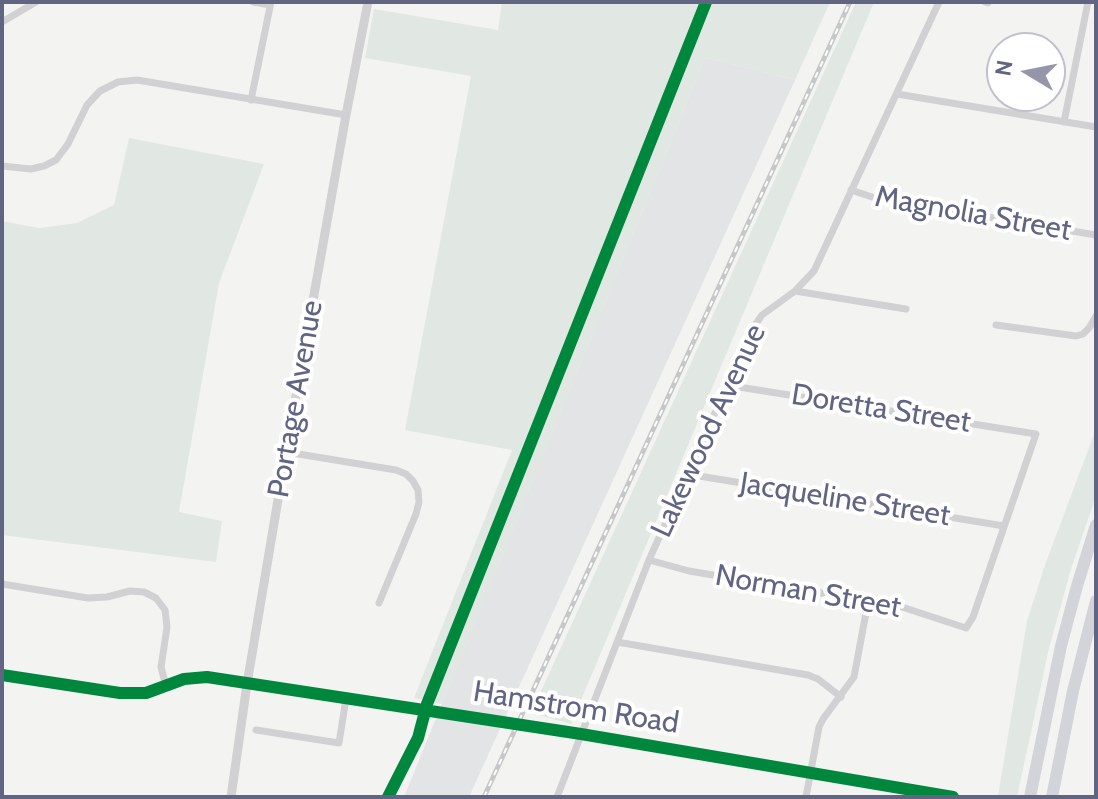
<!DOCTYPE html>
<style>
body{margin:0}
#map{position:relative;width:1098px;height:799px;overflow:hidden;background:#f3f4f2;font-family:Cabin,sans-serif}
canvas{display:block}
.frame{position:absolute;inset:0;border:4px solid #626484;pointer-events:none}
.north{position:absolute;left:986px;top:32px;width:80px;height:80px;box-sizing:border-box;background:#fff;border:2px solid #c0c1ce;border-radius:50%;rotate:280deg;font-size:22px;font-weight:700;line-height:32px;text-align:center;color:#626484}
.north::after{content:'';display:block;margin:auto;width:28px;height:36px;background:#9596aa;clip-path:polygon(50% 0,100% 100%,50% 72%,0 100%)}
</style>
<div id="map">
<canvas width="1098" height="799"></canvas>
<div class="frame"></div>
<div class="north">N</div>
</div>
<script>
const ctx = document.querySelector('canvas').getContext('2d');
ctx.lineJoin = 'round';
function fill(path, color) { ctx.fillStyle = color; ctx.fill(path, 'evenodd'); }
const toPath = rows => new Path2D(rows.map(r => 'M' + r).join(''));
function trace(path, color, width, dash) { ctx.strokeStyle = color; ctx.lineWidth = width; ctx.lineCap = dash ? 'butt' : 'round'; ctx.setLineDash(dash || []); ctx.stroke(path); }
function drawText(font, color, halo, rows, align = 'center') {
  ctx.font = font + ' Cabin,sans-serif'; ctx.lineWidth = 8; ctx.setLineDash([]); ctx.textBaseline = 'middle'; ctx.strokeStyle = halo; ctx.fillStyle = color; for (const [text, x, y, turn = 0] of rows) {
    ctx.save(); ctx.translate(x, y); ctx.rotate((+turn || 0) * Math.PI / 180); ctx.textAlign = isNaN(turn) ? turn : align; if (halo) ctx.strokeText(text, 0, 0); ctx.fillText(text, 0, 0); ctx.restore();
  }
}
const built = toPath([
 [705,57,795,80,469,797,404,797]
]);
const green = toPath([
 [502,2,830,2,795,80,705,57,442,704,414,698,512,450,405,430,471,76,365,58,374,9,498,30],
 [856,2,874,2,571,724,531,713],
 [129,138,264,164,219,283,179,512,222,521,216,562,2,535,2,221,39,228,77,223,114,205],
 [1096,429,1096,496,1071,569,1049,648,1017,797,998,796,1027,621,1045,565]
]);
const minor = toPath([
 [253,2,270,5],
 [985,2,988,3],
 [2,22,36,2],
 [897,94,1096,127],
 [251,100,271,2],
 [1064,122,1088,2],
 [2,166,31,169,44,166,56,160,68,144,87,105,100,91,118,82,137,80,346,115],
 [851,190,875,198,1096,235],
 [795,291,906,309],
 [996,325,1076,336,1083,334,1089,328,1096,316],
 [286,452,396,470,406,474,413,481,418,490,419,502,416,514,379,603],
 [687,474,1004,526],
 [649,560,689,571,899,606,966,628,973,617,1036,434,726,385],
 [2,584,88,598,107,597,130,591,144,592,156,598,165,610,167,627,161,667,166,686],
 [617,642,808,675,818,679,841,697],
 [2,675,120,693,146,693,184,679,207,677,247,684],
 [256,730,339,743,346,699],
 [557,797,649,560,753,328,762,315,795,291,814,271,939,2],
 [806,797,819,727,823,719,854,677,868,602]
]);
const tertiary = toPath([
 [247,684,581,734,953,797],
 [231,797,247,684,286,452,346,115,368,2]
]);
const motorway = toPath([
 [1030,797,1061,646,1077,586,1096,525],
 [1052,797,1073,691,1096,601]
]);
const rail = toPath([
 [484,797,850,2]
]);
const cycleway = toPath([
 [2,675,120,693,146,693,184,679,207,677,581,734,953,797],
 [388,797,418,738,427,704,706,2]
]);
const streetNames = [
 ["Magnolia Street",973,214,10],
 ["Portage Avenue",296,399,-80],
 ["Doretta Street",881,409,9],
 ["Lakewood Avenue",709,431,-65],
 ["Jacqueline Street",845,500,9],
 ["Norman Street",808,592,10],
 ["Hamstrom Road",576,708,9]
];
fill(built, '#e3e4e5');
fill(green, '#e1e7e2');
trace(minor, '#d1d1d3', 7);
trace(tertiary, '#d1d1d3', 9);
trace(motorway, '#d3d4d9', 12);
trace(rail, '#c6c7c8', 5);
trace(rail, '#fff', 2, [6]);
trace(cycleway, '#00873e', 12);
drawText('30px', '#626484', '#fff', streetNames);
</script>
